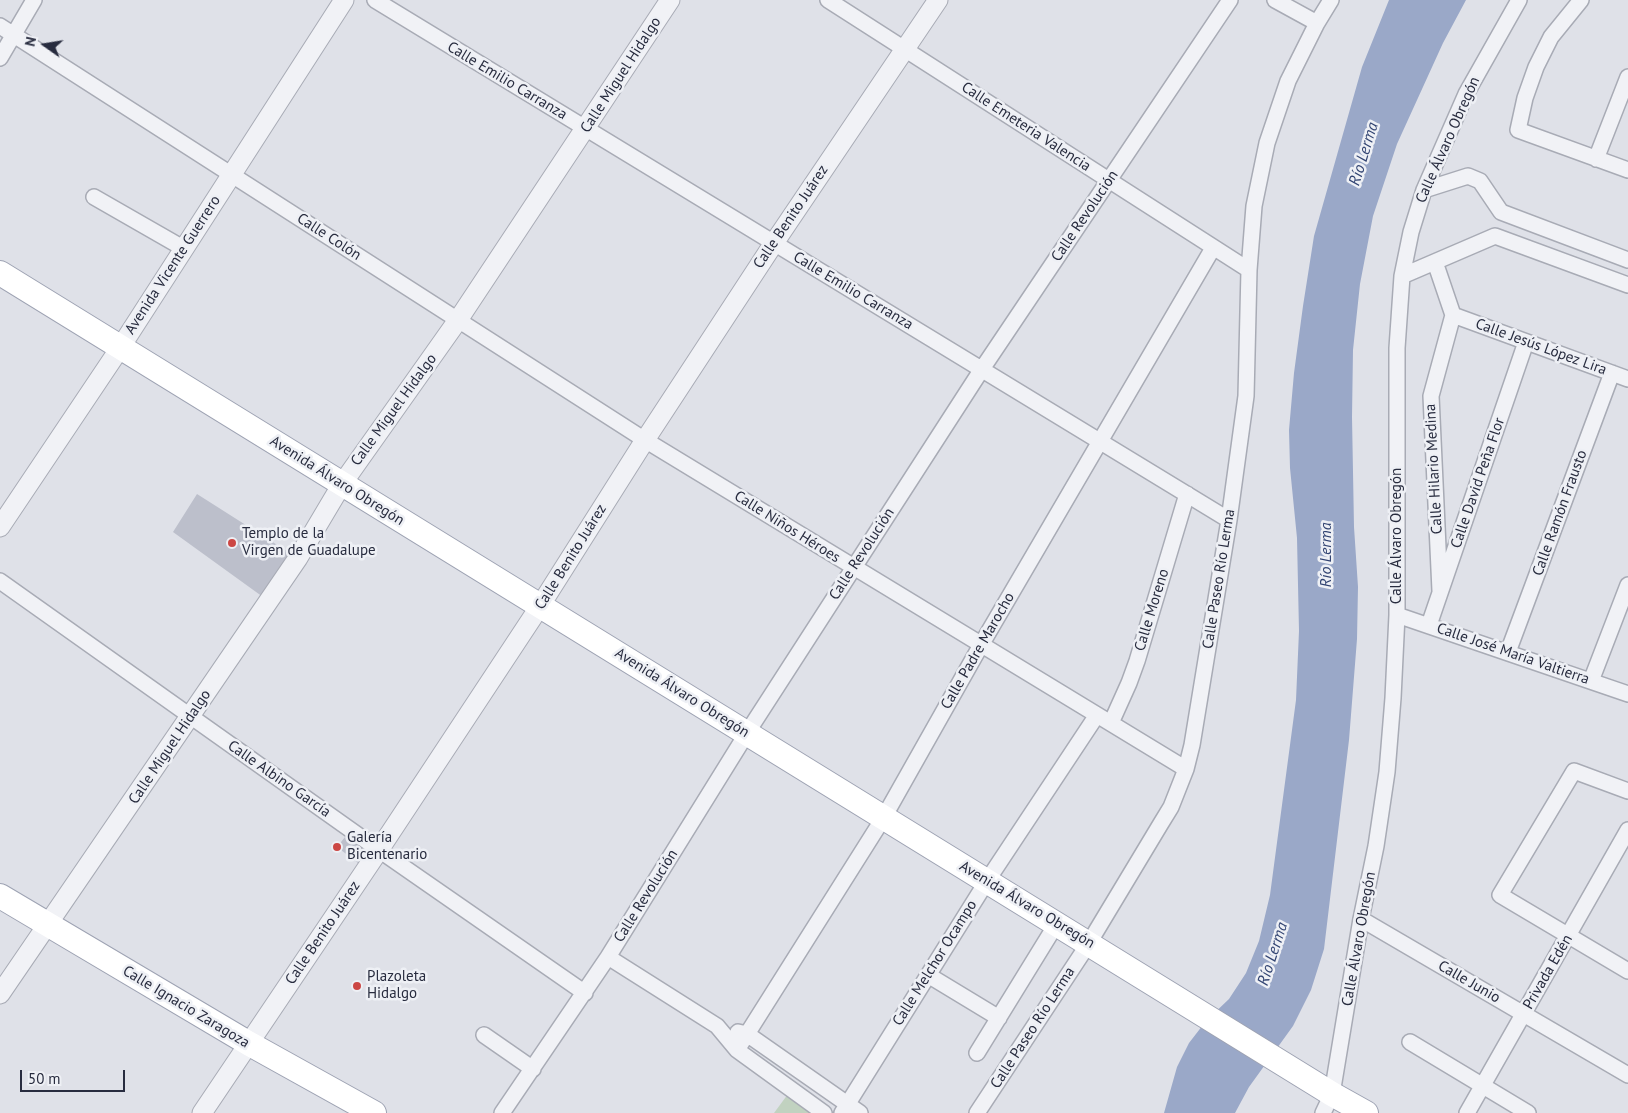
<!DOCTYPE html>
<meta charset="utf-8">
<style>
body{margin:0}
#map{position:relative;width:1628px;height:1113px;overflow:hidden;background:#dfe1e8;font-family:"PT Sans",sans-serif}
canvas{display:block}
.north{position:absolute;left:20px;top:20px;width:50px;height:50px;-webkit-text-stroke:4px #eef0f5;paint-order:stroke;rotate:283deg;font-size:14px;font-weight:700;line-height:20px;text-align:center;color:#282c3f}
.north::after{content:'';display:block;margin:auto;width:18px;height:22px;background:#282c3f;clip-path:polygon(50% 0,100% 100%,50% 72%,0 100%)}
.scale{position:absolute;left:20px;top:1070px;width:105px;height:22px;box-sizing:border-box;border:2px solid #282c3f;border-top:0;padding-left:6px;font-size:15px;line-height:18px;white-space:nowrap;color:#282c3f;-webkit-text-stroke:4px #eef0f5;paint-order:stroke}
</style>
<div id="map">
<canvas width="1628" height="1113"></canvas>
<div class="north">N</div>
<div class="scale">50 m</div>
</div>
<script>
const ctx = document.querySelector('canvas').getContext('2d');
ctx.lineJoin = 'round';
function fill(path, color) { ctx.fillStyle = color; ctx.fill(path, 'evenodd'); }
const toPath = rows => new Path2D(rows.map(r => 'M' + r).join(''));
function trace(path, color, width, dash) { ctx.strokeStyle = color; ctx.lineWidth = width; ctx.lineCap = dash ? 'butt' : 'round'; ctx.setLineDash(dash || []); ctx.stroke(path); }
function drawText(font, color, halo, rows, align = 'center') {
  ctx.font = font + ' "PT Sans",sans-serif'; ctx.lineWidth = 5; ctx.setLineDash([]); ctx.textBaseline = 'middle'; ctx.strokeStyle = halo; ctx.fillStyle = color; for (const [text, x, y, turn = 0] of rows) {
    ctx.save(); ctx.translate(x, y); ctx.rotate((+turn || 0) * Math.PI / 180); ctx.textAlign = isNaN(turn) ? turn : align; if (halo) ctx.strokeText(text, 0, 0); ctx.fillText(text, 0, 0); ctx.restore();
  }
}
const green = toPath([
 [788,1094,813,1113,774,1113]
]);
const water = toPath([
 [1389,0,1466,0,1443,43,1397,144,1373,216,1360,284,1353,350,1352,417,1354,527,1358,587,1357,639,1349,740,1324,949,1311,990,1293,1026,1249,1087,1235,1113,1164,1113,1177,1067,1189,1043,1206,1021,1229,999,1246,973,1259,941,1270,895,1296,700,1299,631,1297,538,1290,468,1289,430,1294,373,1303,306,1314,236,1362,67]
]);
const building = toPath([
 [197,494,293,555,263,597,173,532],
 [345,837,366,851,358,863,337,847]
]);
const minor = toPath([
 [375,0,1229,520],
 [828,0,1249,270],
 [1275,0,1317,23],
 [1581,0,1551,37,1536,67,1525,98,1518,130,1628,170],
 [0,26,645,440,1186,769],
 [0,58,34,0],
 [1596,159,1628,77],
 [1424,190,1468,176,1480,181,1501,212,1628,260],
 [94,197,183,248],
 [1435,262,1453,315,1431,396,1440,591],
 [1402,276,1495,236,1628,285],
 [1453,315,1628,379],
 [0,581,379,850,585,993],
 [1397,615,1628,694],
 [1429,625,1526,342],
 [1508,652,1612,373],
 [1591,681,1628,585],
 [1111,723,1129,683,1137,661,1187,494],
 [1628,791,1574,771,1500,895,1628,971],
 [1361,919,1628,1075],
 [608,957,717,1026,737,1050,824,1113],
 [928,975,999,1018],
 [738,1032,747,1034,860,1113],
 [484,1035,533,1069],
 [1410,1042,1528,1113],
 [737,1050,884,817,981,645,1213,248],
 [977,1053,1057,923],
 [502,1113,608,957,747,733,982,369,1230,0],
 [842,1113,987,881,1097,715],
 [977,1113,1089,943,1160,825,1171,807,1186,769,1192,745,1229,520,1246,396,1249,270,1254,206,1267,143,1288,81,1317,23,1331,0],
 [1323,1113,1332,1094,1361,919,1376,846,1387,772,1393,698,1397,615,1397,348,1402,276,1411,232,1424,190,1466,94,1519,0],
 [1467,1113,1628,830]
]);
const tertiary = toPath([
 [0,527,120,348,344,0],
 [0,994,298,558,342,484,458,320,670,0],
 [202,1113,379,850,540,606,645,440,774,243,938,0]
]);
const primary = toPath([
 [0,273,1332,1094,1366,1113],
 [0,896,248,1043,374,1113]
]);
const markers = [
 [232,543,5,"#cc4744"],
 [337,847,5,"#cc4744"],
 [357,986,5,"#cc4744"]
];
const streetNames = [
 ["Calle Miguel Hidalgo",621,75,-57],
 ["Calle Emilio Carranza",507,81,31],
 ["Calle Emeteria Valencia",1026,127,33],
 ["Calle Álvaro Obregón",1448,140,-66],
 ["Calle Revolución",1085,216,-56],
 ["Calle Benito Juárez",791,217,-56],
 ["Calle Colón",329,237,33],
 ["Avenida Vicente Guerrero",173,265,-57],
 ["Calle Emilio Carranza",853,291,31],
 ["Calle Jesús López Lira",1541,347,20],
 ["Calle Miguel Hidalgo",394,410,-54],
 ["Calle Hilario Medina",1434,469,-93],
 ["Avenida Álvaro Obregón",337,481,32],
 ["Calle David Peña Flor",1478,483,-71],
 ["Calle Ramón Frausto",1560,513,-70],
 ["Calle Niños Héroes",787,527,32],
 ["Calle Álvaro Obregón",1397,536,-90],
 ["Calle Revolución",862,554,-57],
 ["Calle Benito Juárez",571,557,-58],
 ["Calle Paseo Río Lerma",1219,579,-81],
 ["Calle Moreno",1152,610,-73],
 ["Calle Padre Marocho",978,651,-60],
 ["Calle José María Valtierra",1513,654,19],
 ["Avenida Álvaro Obregón",682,693,32],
 ["Calle Miguel Hidalgo",170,747,-56],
 ["Calle Albino García",279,779,35],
 ["Calle Revolución",646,896,-58],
 ["Avenida Álvaro Obregón",1027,905,31],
 ["Calle Benito Juárez",323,933,-56],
 ["Calle Álvaro Obregón",1359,939,-80],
 ["Calle Melchor Ocampo",935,963,-58],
 ["Privada Edén",1548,972,-60],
 ["Calle Junio",1469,982,30],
 ["Calle Ignacio Zaragoza",186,1007,31],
 ["Calle Paseo Río Lerma",1033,1028,-57]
];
const poiNames = [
 ["Templo de la",242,534],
 ["Virgen de Guadalupe",242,551],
 ["Galería",347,838],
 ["Bicentenario",347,855],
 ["Plazoleta",367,977],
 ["Hidalgo",367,994]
];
const waterNames = [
 ["Río Lerma",1364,154,-73],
 ["Río Lerma",1326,555,-90],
 ["Río Lerma",1273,954,-72]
];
fill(green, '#c1d2c0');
fill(water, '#9aa8c8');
fill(building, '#bcbfcb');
trace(minor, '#a8abb5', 18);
trace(tertiary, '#a8abb5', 21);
trace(primary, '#9ea3b3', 26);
trace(minor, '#f1f2f6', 15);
trace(tertiary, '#f1f2f6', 19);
trace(primary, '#fff', 24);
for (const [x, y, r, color] of markers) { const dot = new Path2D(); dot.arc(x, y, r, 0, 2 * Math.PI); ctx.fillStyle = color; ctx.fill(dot); trace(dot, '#eef0f5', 2); }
drawText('15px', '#282c3f', '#eef0f5', streetNames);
drawText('15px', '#282c3f', '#eef0f5', poiNames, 'left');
drawText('italic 16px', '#324472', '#eef0f5', waterNames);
</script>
